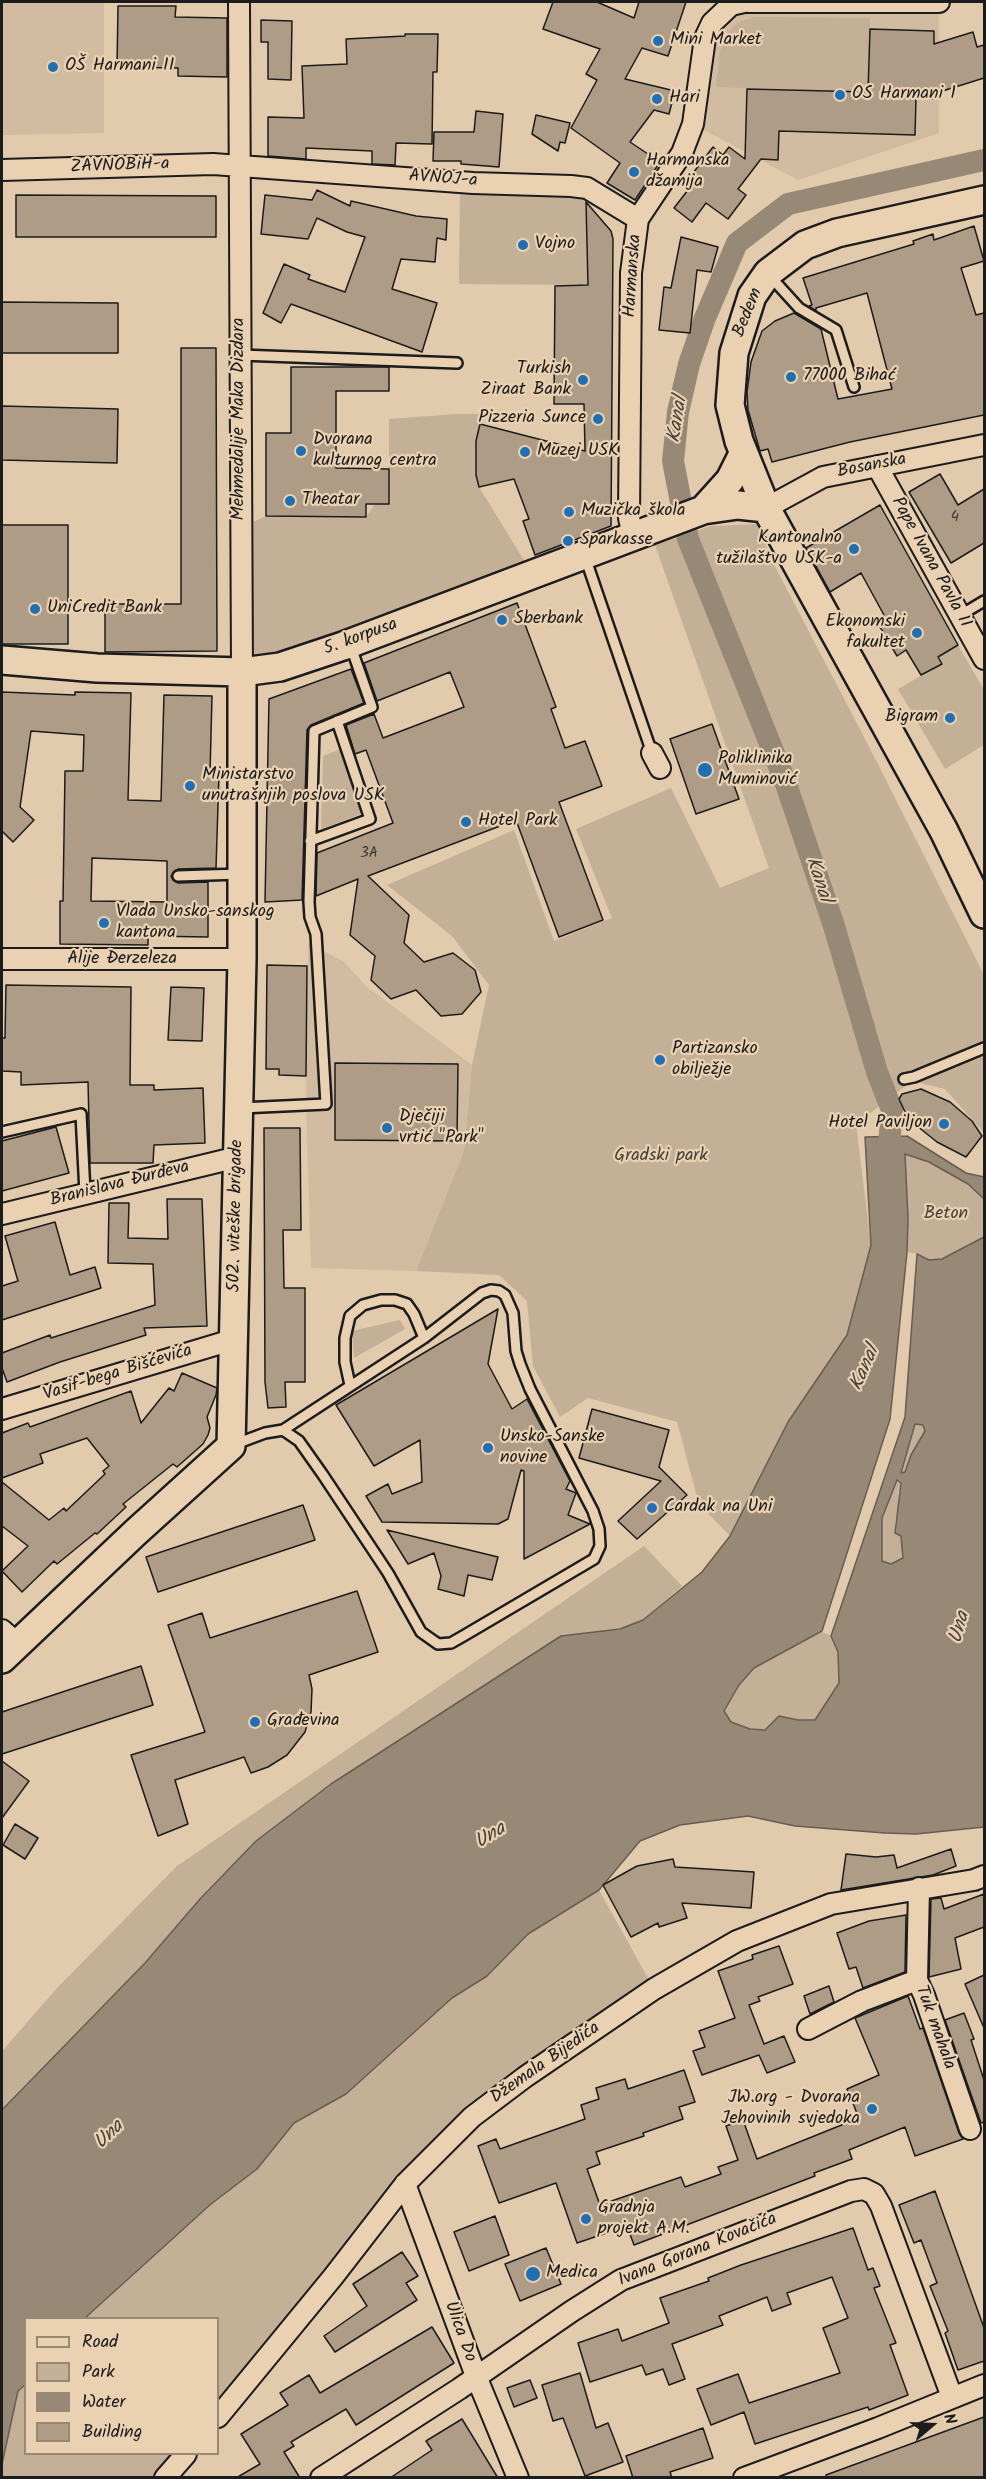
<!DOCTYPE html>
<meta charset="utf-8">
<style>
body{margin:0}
#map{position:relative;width:986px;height:2479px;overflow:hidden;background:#e2caac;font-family:Kalam,sans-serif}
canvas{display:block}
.frame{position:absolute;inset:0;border:3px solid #1c1c1c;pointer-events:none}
.legend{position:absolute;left:24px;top:2317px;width:195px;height:138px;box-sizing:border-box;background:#ead1b2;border:2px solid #988976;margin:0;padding:8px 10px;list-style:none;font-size:18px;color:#1c1c1c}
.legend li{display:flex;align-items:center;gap:12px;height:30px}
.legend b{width:30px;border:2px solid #988976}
.north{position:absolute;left:902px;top:2395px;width:60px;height:60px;-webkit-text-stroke:4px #ead1b2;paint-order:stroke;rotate:71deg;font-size:16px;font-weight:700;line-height:24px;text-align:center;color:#1c1c1c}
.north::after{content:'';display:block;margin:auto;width:21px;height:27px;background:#1c1c1c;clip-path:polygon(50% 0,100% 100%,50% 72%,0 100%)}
</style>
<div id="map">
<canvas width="986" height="2479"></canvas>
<div class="frame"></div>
<ul class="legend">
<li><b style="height:8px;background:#ead1b2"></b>Road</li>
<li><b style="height:16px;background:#c4b097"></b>Park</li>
<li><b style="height:16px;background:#988977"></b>Water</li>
<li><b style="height:16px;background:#ae9c86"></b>Building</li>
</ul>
<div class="north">N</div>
</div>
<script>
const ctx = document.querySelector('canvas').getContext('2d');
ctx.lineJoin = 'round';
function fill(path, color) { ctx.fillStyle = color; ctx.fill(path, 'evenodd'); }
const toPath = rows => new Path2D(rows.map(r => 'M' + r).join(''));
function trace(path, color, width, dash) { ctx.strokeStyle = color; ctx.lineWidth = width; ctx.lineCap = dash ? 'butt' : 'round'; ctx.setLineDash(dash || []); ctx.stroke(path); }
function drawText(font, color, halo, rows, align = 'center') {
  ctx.font = font + ' Kalam,sans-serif'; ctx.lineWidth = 4.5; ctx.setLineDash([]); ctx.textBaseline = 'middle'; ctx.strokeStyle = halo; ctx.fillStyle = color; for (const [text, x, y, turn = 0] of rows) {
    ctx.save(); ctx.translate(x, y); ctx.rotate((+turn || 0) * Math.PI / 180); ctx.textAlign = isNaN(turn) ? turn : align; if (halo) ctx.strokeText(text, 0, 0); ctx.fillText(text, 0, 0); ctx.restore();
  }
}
const built = toPath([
 [2,2,104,2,104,133,2,135],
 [939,2,939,133,798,180,693,124,700,71,723,10],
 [308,943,343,961,367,987,472,1065,464,1151,416,1271,311,1268,306,1106]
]);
const green = toPath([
 [755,17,870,18,868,92,716,87,720,51,726,34,738,22],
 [460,187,587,191,588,285,459,284],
 [457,414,489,414,480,424,476,441,476,475,479,487,533,575,242,672,240,528,266,516,366,517,375,504,389,504,389,419],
 [759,524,769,555,878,764,984,975,984,1133,945,1089,912,1081,856,1124,871,1245,847,1335,788,1422,730,1536,699,1504,677,1422,588,1398,560,1417,533,1366,527,1301,499,1275,416,1271,464,1151,472,1065,489,985,452,936,387,885,514,830,554,941,612,918,576,829,671,788,720,888,769,868,655,545,711,526],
 [958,645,984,690,984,745,945,769,898,689,941,664,938,657],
 [341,749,364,813,321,829,323,756],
 [905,1154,929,1162,968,1184,984,1199,984,1237,981,1240,942,1259,929,1260,917,1254,907,1252,908,1218],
 [400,1320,405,1329,354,1358,352,1331],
 [915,1424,923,1425,925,1431,911,1455,905,1472,900,1473],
 [897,1479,901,1483,898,1493,899,1510,895,1522,901,1536,903,1558,891,1564,882,1562,882,1518],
 [644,1546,682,1586,643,1620,620,1629,561,1636,331,1784,256,1841,200,1899,145,1963,2,2110,2,2051,58,1987,177,1866],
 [822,1632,831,1636,838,1652,839,1683,815,1720,798,1720,779,1716,765,1730,749,1729,731,1722,724,1711,739,1685,754,1668],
 [599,1890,654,1989,472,2117,218,2417,218,2318,85,2318,211,2204,257,2169,294,2123,346,2094,452,1998,487,1976,528,1934],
 [25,2385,26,2454,186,2454,165,2477,2,2478,2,2464,18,2391]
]);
const water = toPath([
 [907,1136,966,1173,984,1177,984,1199,968,1184,929,1162,905,1154,908,1218,907,1252,890,1419,822,1631,754,1668,739,1685,724,1711,731,1722,750,1729,765,1730,779,1716,798,1720,815,1720,839,1683,838,1652,831,1636,905,1417,917,1254,929,1260,942,1259,984,1237,984,1827,916,1834,885,1833,795,1826,748,1816,680,1825,640,1841,599,1890,528,1934,487,1976,452,1998,346,2094,294,2123,257,2169,211,2204,85,2318,26,2318,25,2385,18,2391,2,2464,2,2110,145,1963,200,1899,256,1841,331,1784,561,1636,620,1629,643,1620,702,1572,730,1536,788,1422,847,1335,871,1245,865,1137,907,1136],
 [915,1424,923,1425,925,1431,911,1455,905,1472,901,1473,915,1424],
 [897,1480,901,1483,895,1533,901,1536,903,1558,891,1564,882,1561,882,1518,897,1480]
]);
const canal = toPath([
 [887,1167,892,1110,877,1072,834,926,785,781,688,539,673,461,678,412,689,364,705,318,737,243,788,204,984,160]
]);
const building = toPath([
 [553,2,597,2,634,18,639,2,686,2,668,56,642,48,625,79,675,91,669,114,654,110,630,142,660,162,635,200,607,183,620,163,571,128,597,80,586,74,600,49,543,29,553,2],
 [118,6,176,6,175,17,227,18,227,77,178,76,178,68,117,67,118,6],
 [261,20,292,21,291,80,268,79,268,42,261,42,261,20],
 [870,29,934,31,934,44,973,32,977,47,984,45,984,78,933,94,932,99,916,98,915,135,779,131,778,160,761,159,738,189,746,195,728,219,706,203,692,222,674,208,695,181,690,177,713,147,723,155,729,147,745,159,747,89,868,92,870,29],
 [405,34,438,34,437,72,433,72,432,144,396,143,395,165,372,164,372,151,306,148,306,159,268,156,268,117,304,118,302,66,347,64,346,39,405,36,405,34],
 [476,111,503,114,499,167,461,164,461,161,433,161,434,132,474,132,476,111],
 [536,115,570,123,565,143,560,142,558,151,532,134,536,115],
 [317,190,350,206,351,201,416,216,447,219,446,240,437,238,435,262,401,259,392,289,437,303,422,352,291,304,281,323,263,313,284,264,310,275,308,279,345,292,365,237,347,232,317,218,308,239,261,234,265,195,312,200,317,190],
 [16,195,216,196,216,237,16,237,16,195],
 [586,202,611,231,613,239,611,526,535,555,523,521,529,519,514,479,479,487,476,475,476,441,480,424,585,451,584,404,554,404,555,286,588,285,586,202],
 [974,226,984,261,961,268,976,315,984,313,984,415,850,442,772,462,768,449,760,451,748,410,747,392,751,362,762,331,775,321,794,313,821,329,838,399,892,389,867,293,816,308,816,311,809,306,812,305,803,278,914,244,913,241,933,234,934,240,974,226],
 [681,237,718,247,711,272,697,270,690,333,659,330,664,287,671,288,681,237],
 [2,302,118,303,118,353,2,353,2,302],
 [181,348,216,348,217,651,105,652,105,604,181,604,181,348],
 [291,367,389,367,389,391,336,391,336,468,389,469,389,504,366,504,366,517,266,516,266,433,291,433,291,367],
 [2,406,118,409,117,463,2,460,2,406],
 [940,474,958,505,984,489,984,543,951,563,909,492,940,474],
 [880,505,958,645,938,657,942,664,921,675,906,650,897,656,876,620,884,615,861,573,830,592,806,548,880,505],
 [2,525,68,525,68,644,2,644,2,525],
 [517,603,556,707,551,709,565,748,585,741,602,786,559,802,603,920,559,937,516,820,368,876,409,915,404,943,424,962,453,953,475,970,481,992,462,1014,441,1016,416,990,391,999,371,980,375,956,350,935,358,879,316,896,317,853,393,823,366,750,355,754,346,725,374,714,383,738,464,707,450,672,377,701,364,663,517,603],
 [351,669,364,703,311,725,307,730,302,900,265,902,269,699,351,669],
 [2,692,75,695,75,692,131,693,128,800,161,801,164,695,212,696,210,774,219,774,216,868,178,869,171,876,173,880,178,883,208,882,208,937,148,936,148,945,60,944,60,901,63,901,65,771,83,771,84,735,31,731,20,807,34,820,13,842,2,831,2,692],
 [92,858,167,861,167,902,91,901,92,858],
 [712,724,739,799,696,814,670,739,712,724],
 [267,965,307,966,306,1076,279,1075,279,1069,266,1069,267,965],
 [6,985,131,987,130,1085,154,1085,154,1090,203,1088,205,1143,154,1145,153,1163,90,1163,88,1082,21,1085,21,1072,2,1071,2,1038,5,1038,6,985],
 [171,987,204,988,202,1041,168,1040,171,987],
 [335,1063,458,1064,457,1141,335,1140,335,1063],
 [921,1089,950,1102,972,1121,982,1136,966,1157,937,1142,917,1126,906,1114,899,1099,902,1094,921,1089],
 [56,1127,69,1173,2,1191,2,1141,56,1127],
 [264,1128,300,1128,301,1230,283,1230,284,1288,305,1288,305,1382,285,1382,286,1407,268,1408,265,1382,264,1128],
 [167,1199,202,1199,207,1326,144,1328,146,1335,60,1362,7,1382,2,1368,2,1353,50,1335,51,1338,155,1305,153,1264,108,1263,109,1203,129,1203,128,1238,168,1239,167,1199],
 [55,1222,70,1275,95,1267,101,1288,2,1320,2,1286,18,1281,5,1236,55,1222],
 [498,1309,488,1364,512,1409,527,1399,570,1481,566,1489,576,1493,568,1515,590,1524,524,1559,524,1471,521,1470,508,1519,498,1524,382,1522,366,1496,388,1484,392,1494,422,1482,420,1440,374,1466,336,1405,498,1309],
 [182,1373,217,1388,216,1395,207,1417,210,1428,208,1435,203,1444,177,1467,173,1464,123,1504,126,1507,97,1534,95,1533,57,1564,54,1561,22,1592,2,1571,28,1546,2,1526,2,1482,49,1520,64,1508,66,1511,105,1474,103,1471,109,1466,87,1438,40,1454,43,1463,2,1478,2,1433,28,1423,30,1427,131,1391,141,1423,169,1388,174,1391,182,1373],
 [592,1409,669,1430,659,1467,687,1495,637,1539,618,1521,661,1481,579,1458,592,1409],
 [303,1505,315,1540,158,1592,146,1557,303,1505],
 [387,1530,498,1557,492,1580,468,1575,464,1596,438,1589,441,1576,434,1553,408,1564,387,1530],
 [357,1591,378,1652,309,1675,312,1689,311,1712,305,1732,287,1755,268,1767,251,1773,244,1757,175,1780,188,1824,158,1836,131,1755,205,1732,168,1625,202,1613,210,1638,357,1591],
 [141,1666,153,1705,2,1754,2,1712,141,1666],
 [2,1761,29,1781,2,1818,2,1761],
 [15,1824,38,1838,25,1859,3,1845,15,1824],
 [951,1849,956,1866,933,1875,841,1890,846,1854,876,1857,894,1855,897,1868,951,1849],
 [673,1859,675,1867,754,1872,751,1908,682,1903,687,1918,659,1927,658,1923,631,1937,603,1885,637,1866,673,1859],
 [984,1894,984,1927,955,1938,961,1969,929,1977,931,1899,941,1898,944,1909,984,1894],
 [906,1915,905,1972,863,1988,856,1967,849,1969,837,1933,869,1921,906,1915],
 [779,1946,793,1984,758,1997,760,2001,749,2005,764,2044,784,2036,795,2062,767,2073,759,2055,702,2075,693,2051,705,2047,699,2031,735,2018,718,1971,753,1959,752,1955,779,1946],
 [984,1975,984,2028,965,1984,984,1975],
 [829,1986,834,2002,810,2014,804,1996,829,1986],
 [908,1996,920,2029,923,2028,959,2133,963,2139,915,2156,905,2127,849,2150,852,2159,814,2173,815,2176,634,2245,627,2226,577,2243,556,2183,499,2203,478,2146,496,2139,500,2149,585,2119,581,2105,599,2099,596,2088,625,2079,628,2089,684,2070,695,2102,679,2107,683,2119,643,2133,644,2136,596,2152,600,2164,587,2169,600,2205,681,2177,685,2187,721,2174,718,2167,738,2160,726,2126,743,2120,757,2159,859,2118,847,2089,879,2075,855,2018,908,1996],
 [964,2013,974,2039,971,2040,984,2080,984,2122,981,2123,945,2020,964,2013],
 [935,2191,984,2328,984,2361,958,2370,945,2333,948,2331,930,2286,937,2283,921,2240,914,2243,899,2205,935,2191],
 [495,2216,509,2255,469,2271,454,2232,495,2216],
 [853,2228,868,2270,873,2268,880,2286,874,2288,896,2343,890,2345,908,2395,869,2410,868,2407,755,2444,744,2412,711,2425,697,2389,738,2374,749,2403,840,2373,823,2328,848,2318,832,2277,787,2293,791,2304,772,2311,767,2297,719,2316,723,2325,672,2344,685,2379,669,2385,663,2369,646,2375,642,2365,590,2382,578,2343,618,2329,622,2341,669,2323,660,2298,709,2281,708,2278,741,2265,853,2228],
 [546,2248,561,2284,520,2301,505,2264,546,2248],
 [402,2252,418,2276,406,2283,417,2300,335,2352,324,2336,367,2306,353,2284,402,2252],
 [432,2327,454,2363,356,2425,346,2409,291,2442,294,2446,284,2452,300,2478,236,2478,260,2464,241,2434,288,2405,280,2393,309,2375,320,2393,432,2327],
 [580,2373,596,2428,608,2423,623,2462,585,2476,563,2418,553,2421,542,2385,580,2373],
 [530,2380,537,2398,514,2407,507,2388,530,2380],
 [984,2417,984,2478,826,2478,826,2475,984,2417],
 [462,2419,498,2478,390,2478,432,2450,426,2441,462,2419],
 [703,2428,713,2458,670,2472,672,2478,633,2478,626,2456,703,2428]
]);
const lane = toPath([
 [769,275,799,308,836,330,854,387],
 [240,355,457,363],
 [585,557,652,753],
 [959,616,984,601],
 [310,841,370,819,337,721],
 [178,876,240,874],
 [904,1079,914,1077,984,1048],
 [241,1108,326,1104,316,934,310,917,309,902,314,731,372,707,351,647],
 [2,1132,81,1114,85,1193],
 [350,1385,345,1362,345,1338,350,1316,363,1305,381,1300,395,1300,407,1304,414,1314,424,1338],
 [233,1445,265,1433,283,1430,424,1338,482,1293,491,1290,499,1291,505,1295,513,1313,516,1351,520,1364,530,1389,593,1511,599,1529,600,1546,594,1559,465,1635,451,1643,438,1644,421,1632,388,1573,323,1475,299,1441,283,1430]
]);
const street = toPath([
 [239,2,242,672],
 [748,2,939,2],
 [2,170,213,164,473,183,571,186,587,188,638,219],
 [877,466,984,659],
 [766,508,823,477,984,445],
 [633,536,629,518,631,273,638,219,682,153,693,124,705,38,712,23,731,5,744,2],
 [652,753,660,768],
 [2,959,242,959],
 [2,1214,238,1157],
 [2,1409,235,1339],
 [2,1630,18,1644],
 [919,1888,917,1980,924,1995,970,2129],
 [808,2029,862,2001,917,1980],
 [405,2184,476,2376,518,2478],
 [218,2417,333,2277,405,2184,472,2117,525,2077,654,1989,737,1941,831,1904,974,1880,984,1876],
 [165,2478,186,2454],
 [321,2478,459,2389,572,2311,621,2280,851,2191,864,2189,874,2194,881,2206,952,2397],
 [744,2478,878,2428,984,2385]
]);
const secondary = toPath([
 [984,200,837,233,805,245,768,273,752,296,734,353,730,405,739,441,766,508,944,831,984,914],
 [703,510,730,480,743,454],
 [2,660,97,668,242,672,280,667,343,646,703,510,738,505,766,508],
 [2,1659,136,1532,231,1446,242,959,242,672]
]);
const markers = [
 [658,41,6,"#1f6fb2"],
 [53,67,6,"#1f6fb2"],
 [840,95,6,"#1f6fb2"],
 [657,99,6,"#1f6fb2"],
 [634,172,6,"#1f6fb2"],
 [523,245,6,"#1f6fb2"],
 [791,377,6,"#1f6fb2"],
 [583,380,6,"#1f6fb2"],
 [598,419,6,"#1f6fb2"],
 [301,451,6,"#1f6fb2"],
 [525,452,6,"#1f6fb2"],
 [290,501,6,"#1f6fb2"],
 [569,512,6,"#1f6fb2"],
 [568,541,6,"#1f6fb2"],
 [854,549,6,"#1f6fb2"],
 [35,609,6,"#1f6fb2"],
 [502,620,6,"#1f6fb2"],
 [917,633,6,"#1f6fb2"],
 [950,718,6,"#1f6fb2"],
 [705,770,8,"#1f6fb2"],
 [190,786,6,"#1f6fb2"],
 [466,822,6,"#1f6fb2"],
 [104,923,6,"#1f6fb2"],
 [660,1060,6,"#1f6fb2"],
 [944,1124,6,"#1f6fb2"],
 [387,1128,6,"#1f6fb2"],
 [488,1448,6,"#1f6fb2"],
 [652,1508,6,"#1f6fb2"],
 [255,1722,6,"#1f6fb2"],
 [872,2109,6,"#1f6fb2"],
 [586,2219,6,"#1f6fb2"],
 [533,2274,8,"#1f6fb2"]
];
const numberNames = [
 ["4",955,518],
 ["3A",369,854]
];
const poiNames = [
 ["Mini Market",670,41],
 ["OŠ Harmani II",65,67],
 ["OS Harmani 1",852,95],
 ["Hari",669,99],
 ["Harmanska",646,162],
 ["džamija",646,183],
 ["Vojno",535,245],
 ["Turkish",571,370,"right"],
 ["Ziraat Bank",571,391,"right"],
 ["77000 Bihać",803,377],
 ["Pizzeria Sunce",586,419,"right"],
 ["Dvorana",313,441],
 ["kulturnog centra",313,462],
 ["Muzej USK",537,452],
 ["Theatar",302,501],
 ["Muzička škola",581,512],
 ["Kantonalno",842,539,"right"],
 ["tužilaštvo USK-a",842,560,"right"],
 ["Sparkasse",580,541],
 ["UniCredit Bank",47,609],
 ["Sberbank",514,620],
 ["Ekonomski",905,623,"right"],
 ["fakultet",905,644,"right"],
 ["Bigram",938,718,"right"],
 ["Poliklinika",718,760],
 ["Muminović",718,781],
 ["Ministarstvo",202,776],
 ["unutrašnjih poslova USK",202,797],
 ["Hotel Park",478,822],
 ["Vlada Unsko-sanskog",116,913],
 ["kantona",116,934],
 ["Partizansko",672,1050],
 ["obilježje",672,1071],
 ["Dječiji",399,1118],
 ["vrtić \"Park\"",399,1139],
 ["Hotel Paviljon",932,1124,"right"],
 ["Unsko-Sanske",500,1438],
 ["novine",500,1459],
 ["Cardak na Uni",664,1508],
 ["Građevina",267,1722],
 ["JW.org - Dvorana",860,2099,"right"],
 ["Jehovinih svjedoka",860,2120,"right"],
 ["Gradnja",598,2209],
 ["projekt A.M.",598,2230],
 ["Medica",546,2274]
];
const streetNames = [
 ["ZAVNOBiH-a",120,167,-2],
 ["AVNOJ-a",443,180,4],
 ["Harmanska",634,276,-86],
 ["Bedem",749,313,-68],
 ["Mehmedalije Maka Dizdara",240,419,-90],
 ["Bosanska",872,467,-11],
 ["Pape Ivana Pavla II",930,563,61],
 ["5. korpusa",361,638,-20],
 ["Alije Đerzeleza",122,960],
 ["Branislava Đurđeva",120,1185,-14],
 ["502. viteške brigade",237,1216,-89],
 ["Vasif-bega Bišćevića",118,1374,-17],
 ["Tuk mahala",934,2028,70],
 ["Džemala Bijedića",546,2064,-35],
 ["Ivana Gorana Kovačića",698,2251,-22],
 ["Ulica Do",459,2332,70]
];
const parkNames = [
 ["Gradski park",661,1157],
 ["Beton",946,1215]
];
const waterNames = [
 ["Kanal",679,420,-81],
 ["Kanal",817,880,72],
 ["Kanal",866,1369,-66],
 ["Una",961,1628,-75],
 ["Una",491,1837,-32],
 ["Una",110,2136,-44]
];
fill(built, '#d2bca1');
fill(green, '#c4b097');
fill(water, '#988977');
trace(water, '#665d53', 1.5);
trace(canal, '#988977', 22);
fill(building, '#ae9c86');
trace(building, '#1c1c1c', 1.5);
trace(lane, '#1c1c1c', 14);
trace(street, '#1c1c1c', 24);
trace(secondary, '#1c1c1c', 32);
trace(lane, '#ead1b2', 9);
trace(street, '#ead1b2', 20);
trace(secondary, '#ead1b2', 27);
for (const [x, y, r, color] of markers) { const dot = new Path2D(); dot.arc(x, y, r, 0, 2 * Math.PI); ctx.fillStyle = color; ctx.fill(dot); trace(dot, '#ead1b2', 2); }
drawText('15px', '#403c36', null, numberNames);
drawText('18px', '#1c1c1c', '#ead1b2', poiNames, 'left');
drawText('18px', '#1c1c1c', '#ead1b2', streetNames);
drawText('18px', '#46413b', '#ead1b2', parkNames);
drawText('italic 20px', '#47423c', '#ead1b2', waterNames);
</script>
